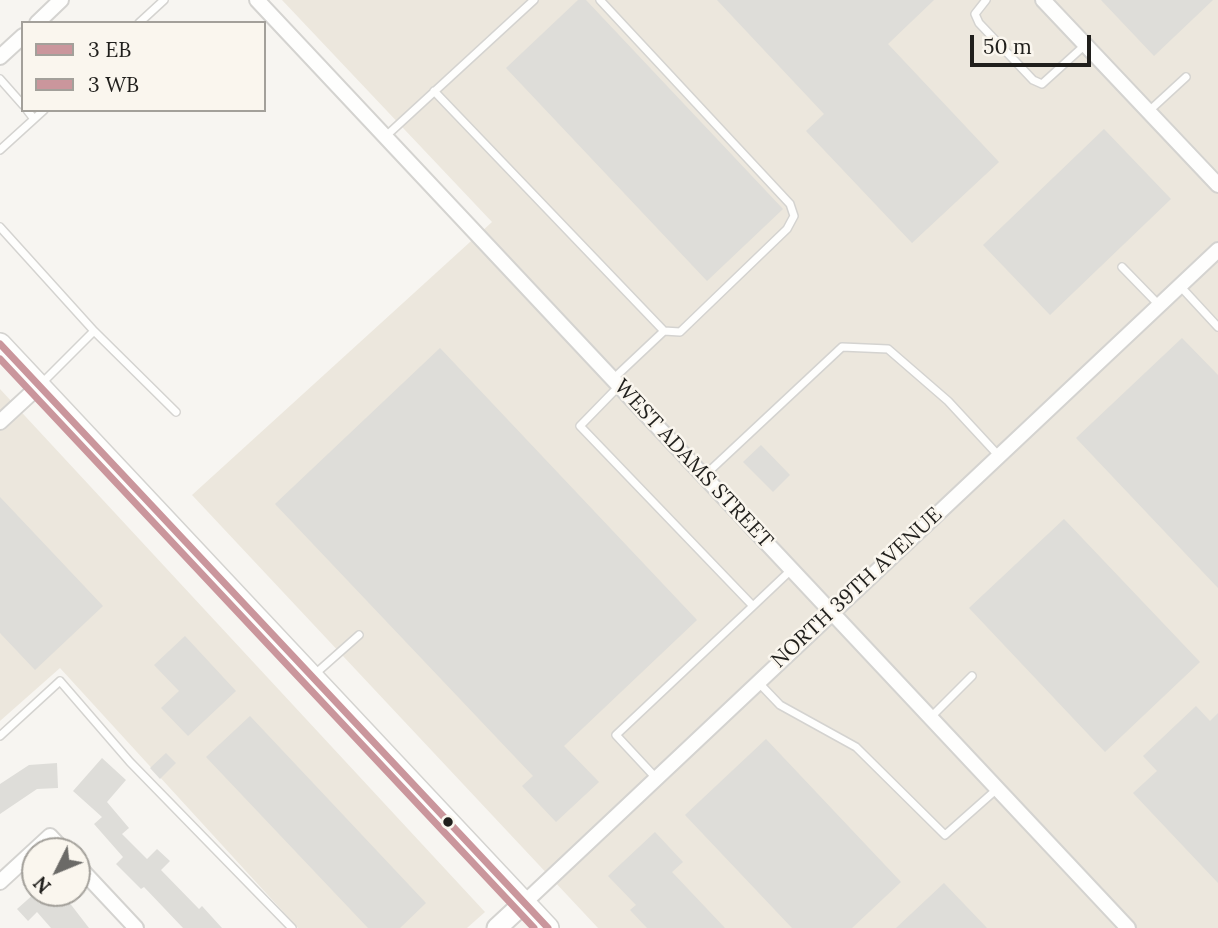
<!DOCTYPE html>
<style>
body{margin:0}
#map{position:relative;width:1218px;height:928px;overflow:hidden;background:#f7f5f1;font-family:Lora,serif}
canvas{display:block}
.legend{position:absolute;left:21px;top:21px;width:245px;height:91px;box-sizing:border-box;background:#faf6ee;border:2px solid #a3a09a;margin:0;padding:9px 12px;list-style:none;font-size:21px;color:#201f1c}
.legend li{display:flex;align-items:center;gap:14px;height:35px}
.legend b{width:35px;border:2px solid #a3a09a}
.north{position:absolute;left:21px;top:837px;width:70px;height:70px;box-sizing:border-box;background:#faf6ee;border:2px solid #a3a09a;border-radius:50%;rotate:227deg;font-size:19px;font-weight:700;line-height:28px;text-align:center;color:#201f1c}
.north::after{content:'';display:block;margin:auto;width:24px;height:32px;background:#6b6a67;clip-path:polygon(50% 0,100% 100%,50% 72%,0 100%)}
.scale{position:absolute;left:970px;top:35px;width:121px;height:32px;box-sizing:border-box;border:4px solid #201f1c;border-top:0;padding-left:9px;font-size:21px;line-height:24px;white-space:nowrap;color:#201f1c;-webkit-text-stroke:5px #faf6ee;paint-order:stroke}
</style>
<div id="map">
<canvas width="1218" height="928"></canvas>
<ul class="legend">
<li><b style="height:9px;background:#ca969c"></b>3 EB</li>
<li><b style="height:9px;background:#ca969c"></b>3 WB</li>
</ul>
<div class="north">N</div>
<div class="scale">50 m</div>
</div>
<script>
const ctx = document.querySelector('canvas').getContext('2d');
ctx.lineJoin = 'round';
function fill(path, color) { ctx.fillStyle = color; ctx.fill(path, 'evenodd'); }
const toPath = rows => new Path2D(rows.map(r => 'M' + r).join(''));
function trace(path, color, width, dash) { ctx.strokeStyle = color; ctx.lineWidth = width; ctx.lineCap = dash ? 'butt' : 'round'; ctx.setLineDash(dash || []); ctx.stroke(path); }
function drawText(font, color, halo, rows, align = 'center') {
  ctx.font = font + ' Lora,serif'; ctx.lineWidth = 5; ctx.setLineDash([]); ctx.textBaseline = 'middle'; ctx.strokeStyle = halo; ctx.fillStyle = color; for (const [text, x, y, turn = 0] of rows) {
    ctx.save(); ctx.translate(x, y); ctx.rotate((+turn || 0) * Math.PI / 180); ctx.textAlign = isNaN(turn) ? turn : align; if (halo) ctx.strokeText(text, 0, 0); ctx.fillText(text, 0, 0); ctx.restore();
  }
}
const built = toPath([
 [282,0,1218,0,1218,928,598,928,192,495,492,222],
 [0,389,485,912,467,928,298,928,60,668,0,721]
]);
const building = toPath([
 [578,0,586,0,783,209,707,281,506,68],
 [717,0,934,0,888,44,999,162,912,243,806,131,824,114],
 [1101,0,1213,0,1154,56],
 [1104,129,1171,199,1050,315,983,245],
 [1182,338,1218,375,1218,588,1076,438],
 [440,348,697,620,564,746,599,782,556,822,522,786,533,776,275,504],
 [761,445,790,475,773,492,743,462],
 [0,497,103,606,35,670,0,633],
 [1064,519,1200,662,1105,752,969,608],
 [185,636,236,691,188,736,161,708,179,691,154,665],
 [1196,706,1210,721,1218,713,1218,883,1133,793,1157,771,1143,756],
 [250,716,426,903,400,928,368,928,206,757],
 [766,739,901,882,852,928,792,928,685,815],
 [166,753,176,763,160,779,150,768],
 [102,758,126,780,107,802,129,828,122,834,147,859,157,849,170,861,161,870,199,909,202,906,222,928,183,928,144,887,141,889,116,864,123,857,94,824,102,817,73,791],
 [57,763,58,788,37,789,0,814,0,784,29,765],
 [655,832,683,862,672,872,725,928,647,928,630,910,636,905,608,876],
 [944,883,987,928,896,928],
 [35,893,62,893,89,928,51,928,37,912,28,921,17,909]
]);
const lane = toPath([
 [600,0,790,204,794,216,787,229,680,332,664,331,613,379],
 [986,0,975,14,979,23,1033,80,1042,84,1085,45],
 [139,23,164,0],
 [0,79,23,105],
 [434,91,664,331],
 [27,110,34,119],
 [1149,111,1186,77],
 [386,136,534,0],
 [0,150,44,110],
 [0,227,94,331,42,383],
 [1122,267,1159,305],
 [1180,286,1218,327],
 [94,331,176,412],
 [619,386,580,426,753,606,791,570],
 [704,476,842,347,888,349,948,401,998,455],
 [315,674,359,635],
 [758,682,780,705,856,747,945,835,997,789],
 [931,717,972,676],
 [0,736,60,681,130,762,292,928],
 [656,778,616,735,753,606]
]);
const street = toPath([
 [257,0,1128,928],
 [1043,0,1218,185],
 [37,23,61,0],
 [0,57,23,36],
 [0,422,39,386],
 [77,865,136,928],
 [0,882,50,836,64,851],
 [524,903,1218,250]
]);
const secondary = toPath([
 [497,928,524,903]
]);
const primary = toPath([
 [0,344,548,928]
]);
const bus1 = toPath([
 [0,344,548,928]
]);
const bus2 = toPath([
 [0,359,534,928]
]);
const markers = [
 [448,822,6,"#201f1c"]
];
const streetNames = [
 ["WEST ADAMS STREET",693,464,47],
 ["NORTH 39TH AVENUE",857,588,-43]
];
fill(built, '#ece7dd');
fill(building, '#deddd9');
trace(lane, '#d4d3d0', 10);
trace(street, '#d4d3d0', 18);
trace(secondary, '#d4d3d0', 23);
trace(primary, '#d4d3d0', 24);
trace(lane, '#fefefd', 7);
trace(street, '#fefefd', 14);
trace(secondary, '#fefefd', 19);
trace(primary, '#fefefd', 21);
trace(bus1, '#ca969c', 7);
trace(bus2, '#ca969c', 7);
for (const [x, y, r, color] of markers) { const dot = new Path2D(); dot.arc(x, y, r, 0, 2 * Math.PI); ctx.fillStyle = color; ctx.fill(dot); trace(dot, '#faf6ee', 2.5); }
drawText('21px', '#201f1c', '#faf6ee', streetNames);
</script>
